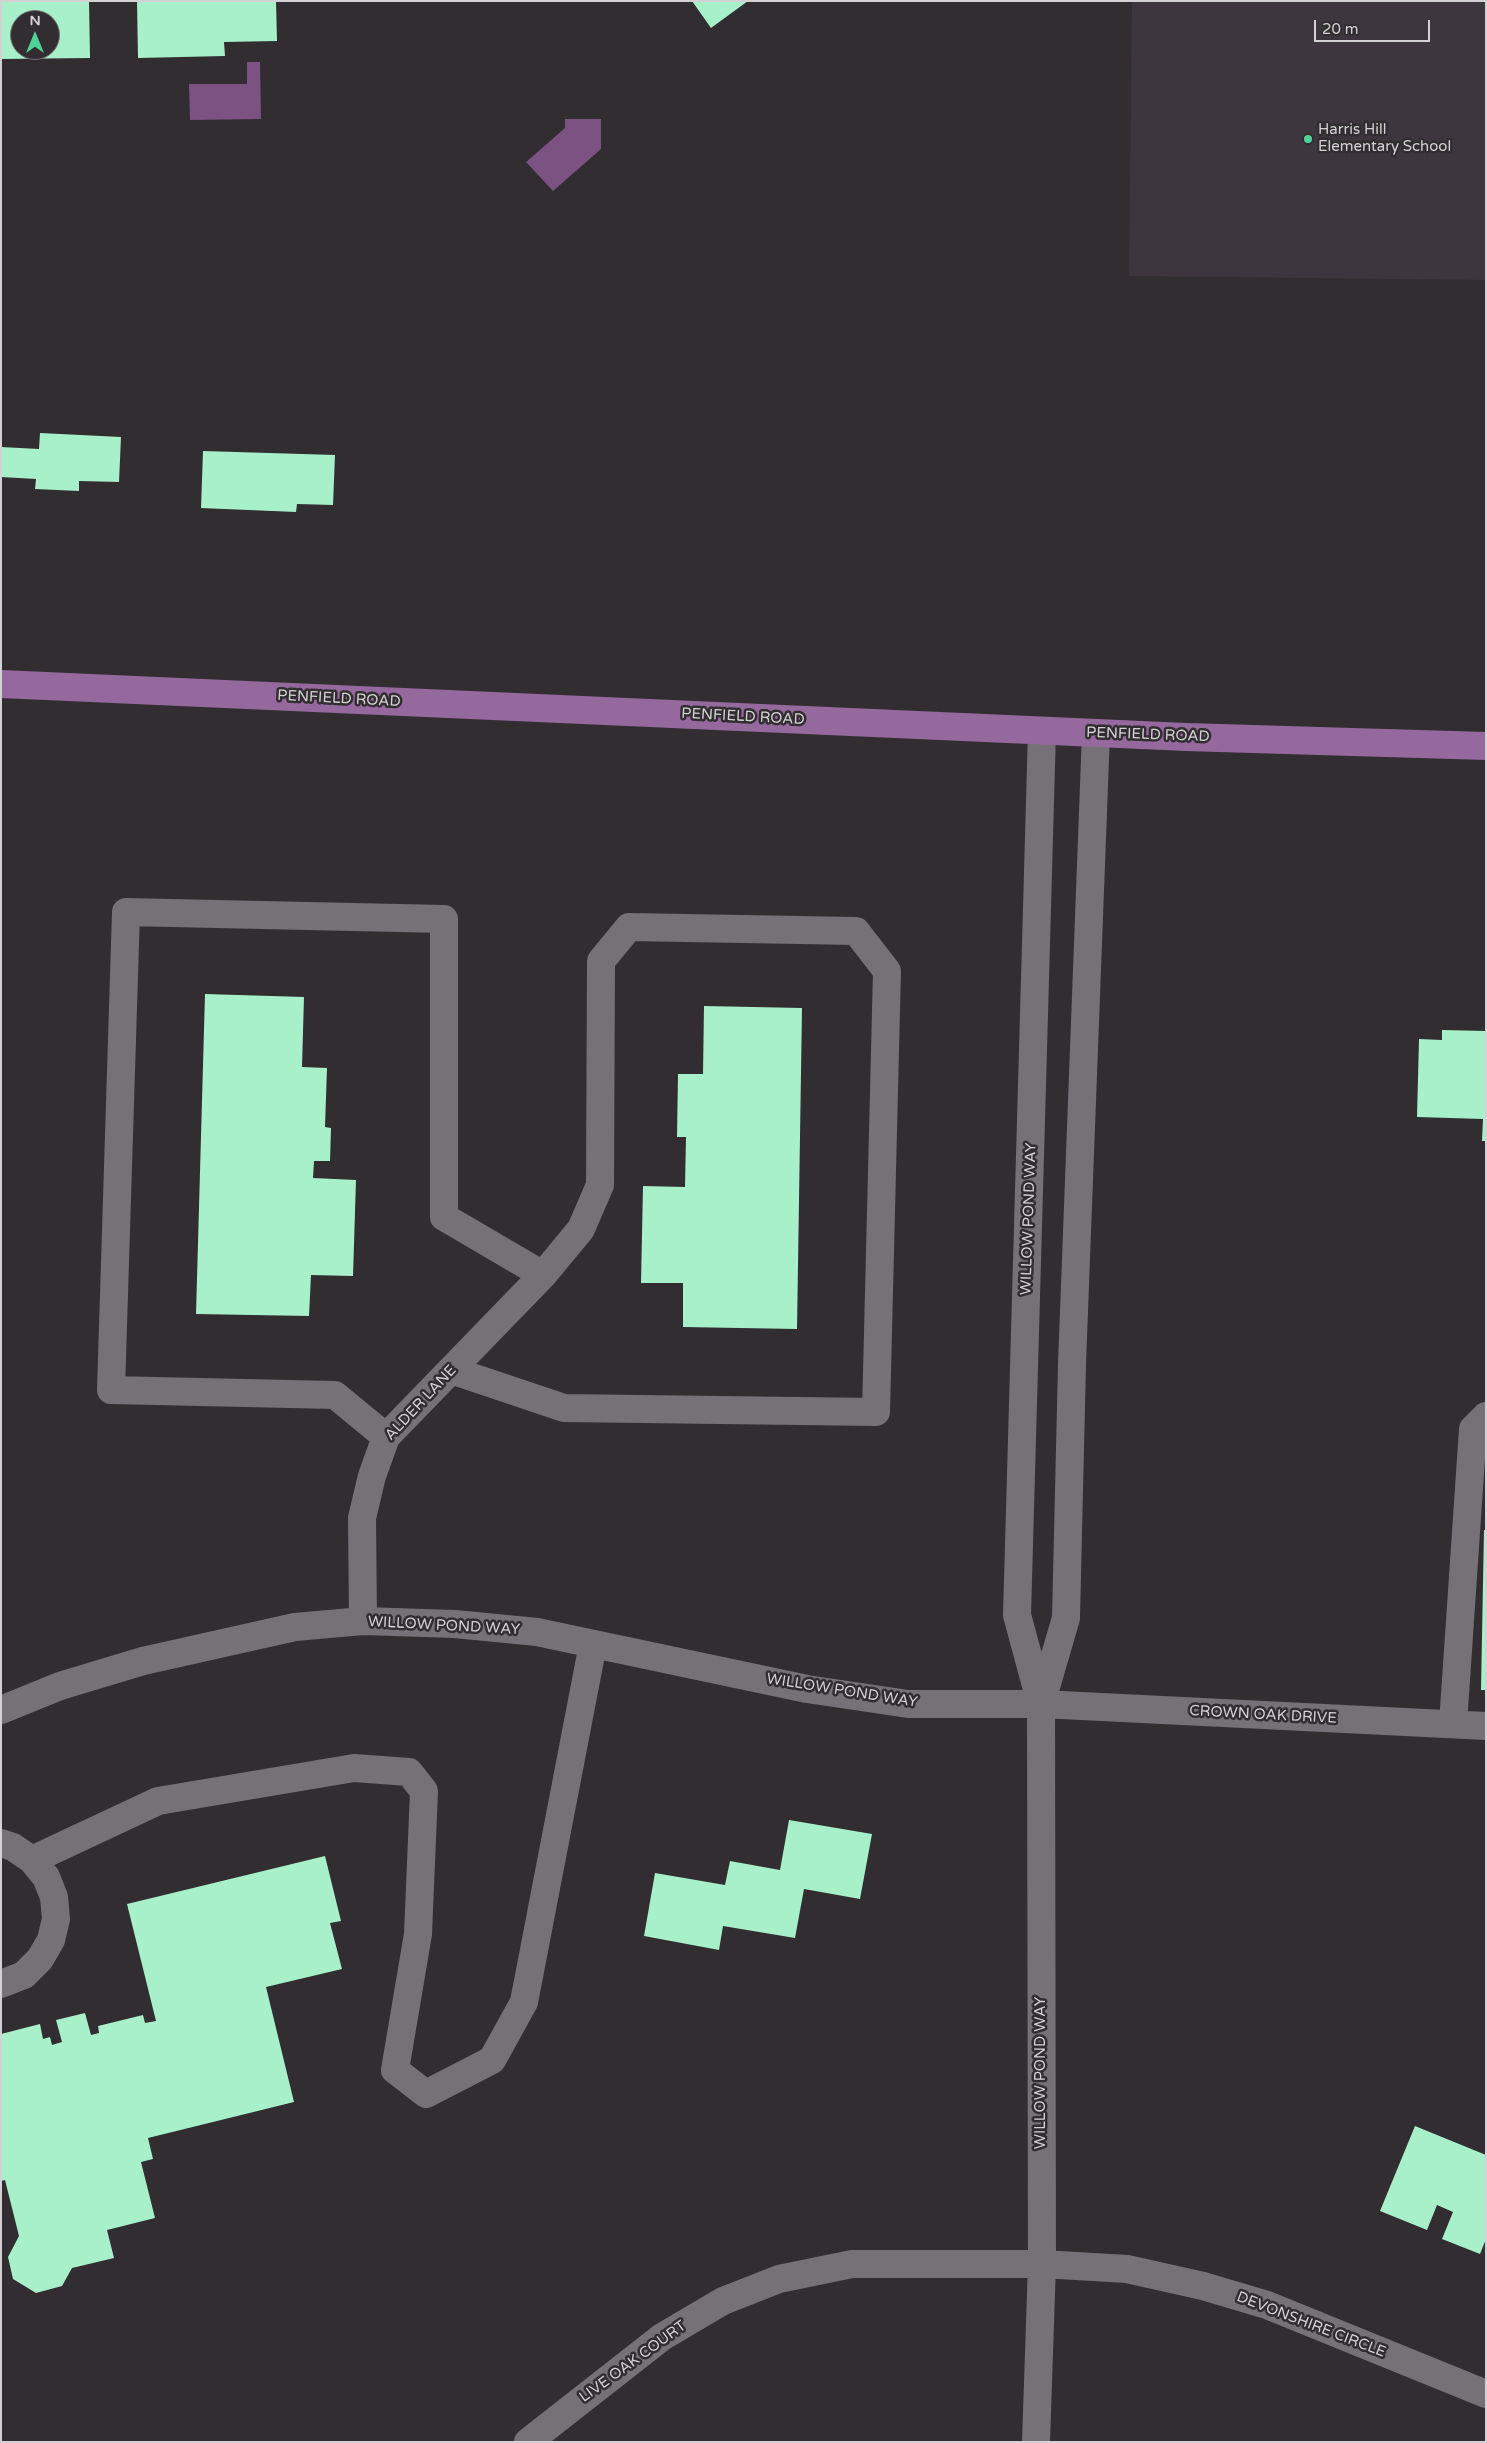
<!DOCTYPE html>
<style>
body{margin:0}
#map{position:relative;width:1487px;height:2443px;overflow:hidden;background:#312d31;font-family:"Varela Round",sans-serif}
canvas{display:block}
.frame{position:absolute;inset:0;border:2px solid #d3d1d4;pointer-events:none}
.north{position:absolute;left:10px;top:10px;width:50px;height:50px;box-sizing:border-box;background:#312d31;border:1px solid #726f72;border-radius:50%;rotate:0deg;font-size:14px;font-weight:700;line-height:20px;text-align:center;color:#d3d1d4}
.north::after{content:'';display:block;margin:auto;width:18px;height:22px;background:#50d398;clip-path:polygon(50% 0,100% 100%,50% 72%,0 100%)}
.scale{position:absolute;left:1314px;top:20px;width:116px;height:22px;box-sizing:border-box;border:2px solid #d3d1d4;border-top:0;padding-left:6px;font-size:15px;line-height:18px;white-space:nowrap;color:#d3d1d4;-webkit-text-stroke:4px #312d31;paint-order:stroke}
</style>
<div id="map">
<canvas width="1487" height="2443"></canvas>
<div class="frame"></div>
<div class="north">N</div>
<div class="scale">20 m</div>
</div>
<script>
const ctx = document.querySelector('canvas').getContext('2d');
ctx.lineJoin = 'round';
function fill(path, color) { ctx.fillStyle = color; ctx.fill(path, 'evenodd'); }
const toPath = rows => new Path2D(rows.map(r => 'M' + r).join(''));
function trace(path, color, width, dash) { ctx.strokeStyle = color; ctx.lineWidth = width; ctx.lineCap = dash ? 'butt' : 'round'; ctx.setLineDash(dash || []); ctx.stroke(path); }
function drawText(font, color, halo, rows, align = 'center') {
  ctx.font = font + ' "Varela Round",sans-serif'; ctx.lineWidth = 5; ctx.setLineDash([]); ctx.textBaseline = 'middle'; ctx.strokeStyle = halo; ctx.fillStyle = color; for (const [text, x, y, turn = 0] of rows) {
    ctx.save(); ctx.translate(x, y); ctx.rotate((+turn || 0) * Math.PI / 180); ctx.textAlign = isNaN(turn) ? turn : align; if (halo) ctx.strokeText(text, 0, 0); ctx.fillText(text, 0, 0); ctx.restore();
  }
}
const built = toPath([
 [1132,1,1486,1,1486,280,1129,276]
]);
const water = toPath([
 [247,62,260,62,261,119,190,120,189,84,247,84],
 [565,119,601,119,601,149,553,191,526,162,565,128]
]);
const building = toPath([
 [1,1,89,1,90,58,1,59],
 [20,20,50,20,50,50,20,50],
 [137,1,276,1,277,41,224,42,225,56,138,58],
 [692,1,748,1,711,28],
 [40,433,121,437,119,482,79,481,79,491,35,489,36,479,1,477,1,447,39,449],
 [203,451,335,455,333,505,297,504,296,512,201,508],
 [205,994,304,997,302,1067,327,1068,325,1127,331,1128,330,1161,314,1161,313,1178,356,1180,353,1276,311,1275,309,1316,196,1314],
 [704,1006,802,1008,797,1329,683,1327,683,1283,641,1283,643,1186,685,1187,686,1137,677,1137,678,1074,703,1074],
 [1442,1030,1486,1031,1486,1141,1482,1141,1483,1119,1417,1117,1419,1039,1442,1040],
 [1484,1530,1486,1530,1486,1690,1481,1690],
 [789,1820,872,1834,860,1899,804,1889,795,1938,723,1926,719,1950,644,1936,655,1873,725,1885,730,1861,780,1870],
 [325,1856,341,1921,330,1923,342,1969,266,1987,294,2102,148,2138,153,2159,141,2162,155,2218,107,2230,114,2258,72,2268,62,2286,36,2293,13,2279,8,2257,19,2236,5,2180,1,2181,1,2034,40,2024,43,2039,50,2037,52,2045,62,2042,56,2020,85,2013,91,2035,99,2033,98,2026,143,2015,145,2023,156,2021,127,1904],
 [1415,2126,1486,2155,1486,2239,1480,2254,1442,2239,1453,2212,1437,2205,1427,2230,1380,2211]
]);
const minor = toPath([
 [386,1437,335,1395,111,1390,126,912,444,919,444,1217,543,1275],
 [363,1621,362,1518,372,1476,386,1437,543,1275,581,1229,600,1185,601,961,629,927,856,931,887,971,876,1412,564,1408,451,1370],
 [1041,1704,1066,1618,1072,1364,1096,733],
 [1,1710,60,1686,143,1661,295,1627,363,1621,455,1624,537,1632,807,1689,908,1704,1041,1704,1486,1726],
 [1453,1724,1473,1429,1486,1416],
 [1,1843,13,1847,32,1860,46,1877,54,1897,56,1919,51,1940,40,1959,24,1975,1,1984],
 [32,1860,158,1801,354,1768,409,1772,424,1791,418,1934,395,2070,426,2094,492,2060,524,2002,593,1644],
 [528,2442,662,2337,723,2301,779,2279,852,2264,1042,2264,1127,2269,1203,2286,1267,2305,1486,2394],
 [1036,2442,1042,2264,1041,1704,1017,1615,1042,731]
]);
const major = toPath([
 [1,684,1186,737,1486,746]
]);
const markers = [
 [1308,139,5,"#50d398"]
];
const poiNames = [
 ["Harris Hill",1318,130],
 ["Elementary School",1318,147]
];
const streetNames = [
 ["PENFIELD ROAD",339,699,3],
 ["PENFIELD ROAD",743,717,3],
 ["PENFIELD ROAD",1148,735,2],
 ["WILLOW POND WAY",1029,1219,-88],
 ["ALDER LANE",421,1403,-47],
 ["WILLOW POND WAY",444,1626,3],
 ["WILLOW POND WAY",842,1691,9],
 ["CROWN OAK DRIVE",1263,1715,3],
 ["WILLOW POND WAY",1041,2073,-90],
 ["DEVONSHIRE CIRCLE",1311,2325,21],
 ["LIVE OAK COURT",633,2362,-36]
];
fill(built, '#3d363f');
fill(water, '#7b5282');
fill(building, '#a8f0c9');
trace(minor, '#757176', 28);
trace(major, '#95689e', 28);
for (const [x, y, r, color] of markers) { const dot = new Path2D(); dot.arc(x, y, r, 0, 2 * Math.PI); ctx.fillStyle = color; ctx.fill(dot); trace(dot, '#312d31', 2); }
drawText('15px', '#d3d1d4', '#312d31', poiNames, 'left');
drawText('15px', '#d3d1d4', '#312d31', streetNames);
</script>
